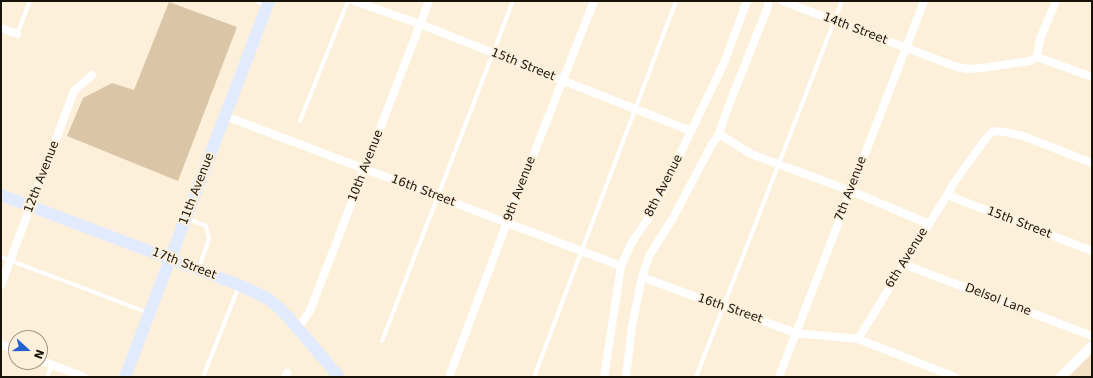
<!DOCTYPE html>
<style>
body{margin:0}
#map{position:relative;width:1093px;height:378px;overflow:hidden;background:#fdf0db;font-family:"DejaVu Sans",sans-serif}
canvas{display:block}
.frame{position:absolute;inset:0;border:2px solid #17130b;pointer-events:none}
.north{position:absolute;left:8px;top:330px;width:40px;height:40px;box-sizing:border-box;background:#fdf0db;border:1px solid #a19888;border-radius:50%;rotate:111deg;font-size:11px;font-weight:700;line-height:16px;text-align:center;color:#17130b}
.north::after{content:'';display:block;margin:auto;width:14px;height:18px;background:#2461ce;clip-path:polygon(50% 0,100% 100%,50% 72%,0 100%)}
</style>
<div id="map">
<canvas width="1093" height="378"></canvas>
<div class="frame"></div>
<div class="north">N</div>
</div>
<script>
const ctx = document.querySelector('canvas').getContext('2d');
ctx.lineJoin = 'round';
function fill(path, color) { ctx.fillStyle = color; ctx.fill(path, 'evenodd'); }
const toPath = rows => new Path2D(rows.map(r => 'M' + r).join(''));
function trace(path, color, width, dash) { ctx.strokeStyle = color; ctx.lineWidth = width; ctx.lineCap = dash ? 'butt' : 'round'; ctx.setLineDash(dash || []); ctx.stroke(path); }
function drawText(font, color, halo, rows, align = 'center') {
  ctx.font = font + ' "DejaVu Sans",sans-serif'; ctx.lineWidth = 4; ctx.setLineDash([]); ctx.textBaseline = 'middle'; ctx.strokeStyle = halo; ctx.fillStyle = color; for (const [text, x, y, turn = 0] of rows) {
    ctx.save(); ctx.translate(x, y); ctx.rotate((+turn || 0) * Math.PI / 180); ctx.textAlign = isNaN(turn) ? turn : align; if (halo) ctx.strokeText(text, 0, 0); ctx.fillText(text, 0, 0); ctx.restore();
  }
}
const built = toPath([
 [1092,346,1092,377,1061,377]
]);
const green = toPath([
 [169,2,237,27,178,181,67,136,83,98,112,83,134,90]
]);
const service = toPath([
 [256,1,267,5],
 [17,34,30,1],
 [300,121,348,1],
 [188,219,206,226,209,239,199,268],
 [1,257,149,313],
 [382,341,513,1],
 [47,377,52,365],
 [203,377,239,286],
 [534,377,676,1],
 [696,377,842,1]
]);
const minor = toPath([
 [354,1,420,24,691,131],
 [782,1,957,67,968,69,981,68,1030,61,1037,57,1092,77],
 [1,28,17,34],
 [1037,57,1040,39,1056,1],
 [225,116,621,266],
 [719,134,751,154,851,191,929,224],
 [947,195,1092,251],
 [903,264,1092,336],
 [642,277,707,301,796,333,858,339,955,377],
 [1,285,74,91,92,75],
 [298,328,310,311,429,1],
 [858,339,947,195,953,184,987,137,991,133,996,131,1005,132,1023,136,1092,163],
 [1,344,16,350],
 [40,360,84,377],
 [285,377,287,373],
 [449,377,512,209,594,1],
 [604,377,621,266,631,244,651,214,724,63,747,1],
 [626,377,632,326,642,277,649,256,673,218,711,146,719,134,727,110,767,9,769,1],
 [779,377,924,1]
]);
const tertiary = toPath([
 [1061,377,1092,346]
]);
const secondary = toPath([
 [1,195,239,285,267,298,278,307,289,318,339,377],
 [125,377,269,1]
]);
const streetNames = [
 ["14th Street",855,29,21],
 ["15th Street",523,65,22],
 ["10th Avenue",366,166,-69],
 ["12th Avenue",42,177,-69],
 ["8th Avenue",664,186,-63],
 ["11th Avenue",197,189,-69],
 ["9th Avenue",520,189,-69],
 ["7th Avenue",851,189,-69],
 ["16th Street",423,191,21],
 ["15th Street",1019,223,21],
 ["6th Avenue",907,258,-58],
 ["17th Street",184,264,21],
 ["Delsol Lane",998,300,21],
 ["16th Street",730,309,19]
];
fill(built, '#f3e2c6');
fill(green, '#dac6a7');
trace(service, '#fff', 4);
trace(minor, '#fff', 8);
trace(tertiary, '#fff', 10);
trace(secondary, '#e1ebfd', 12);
drawText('12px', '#17130b', '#fdf0db', streetNames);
</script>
